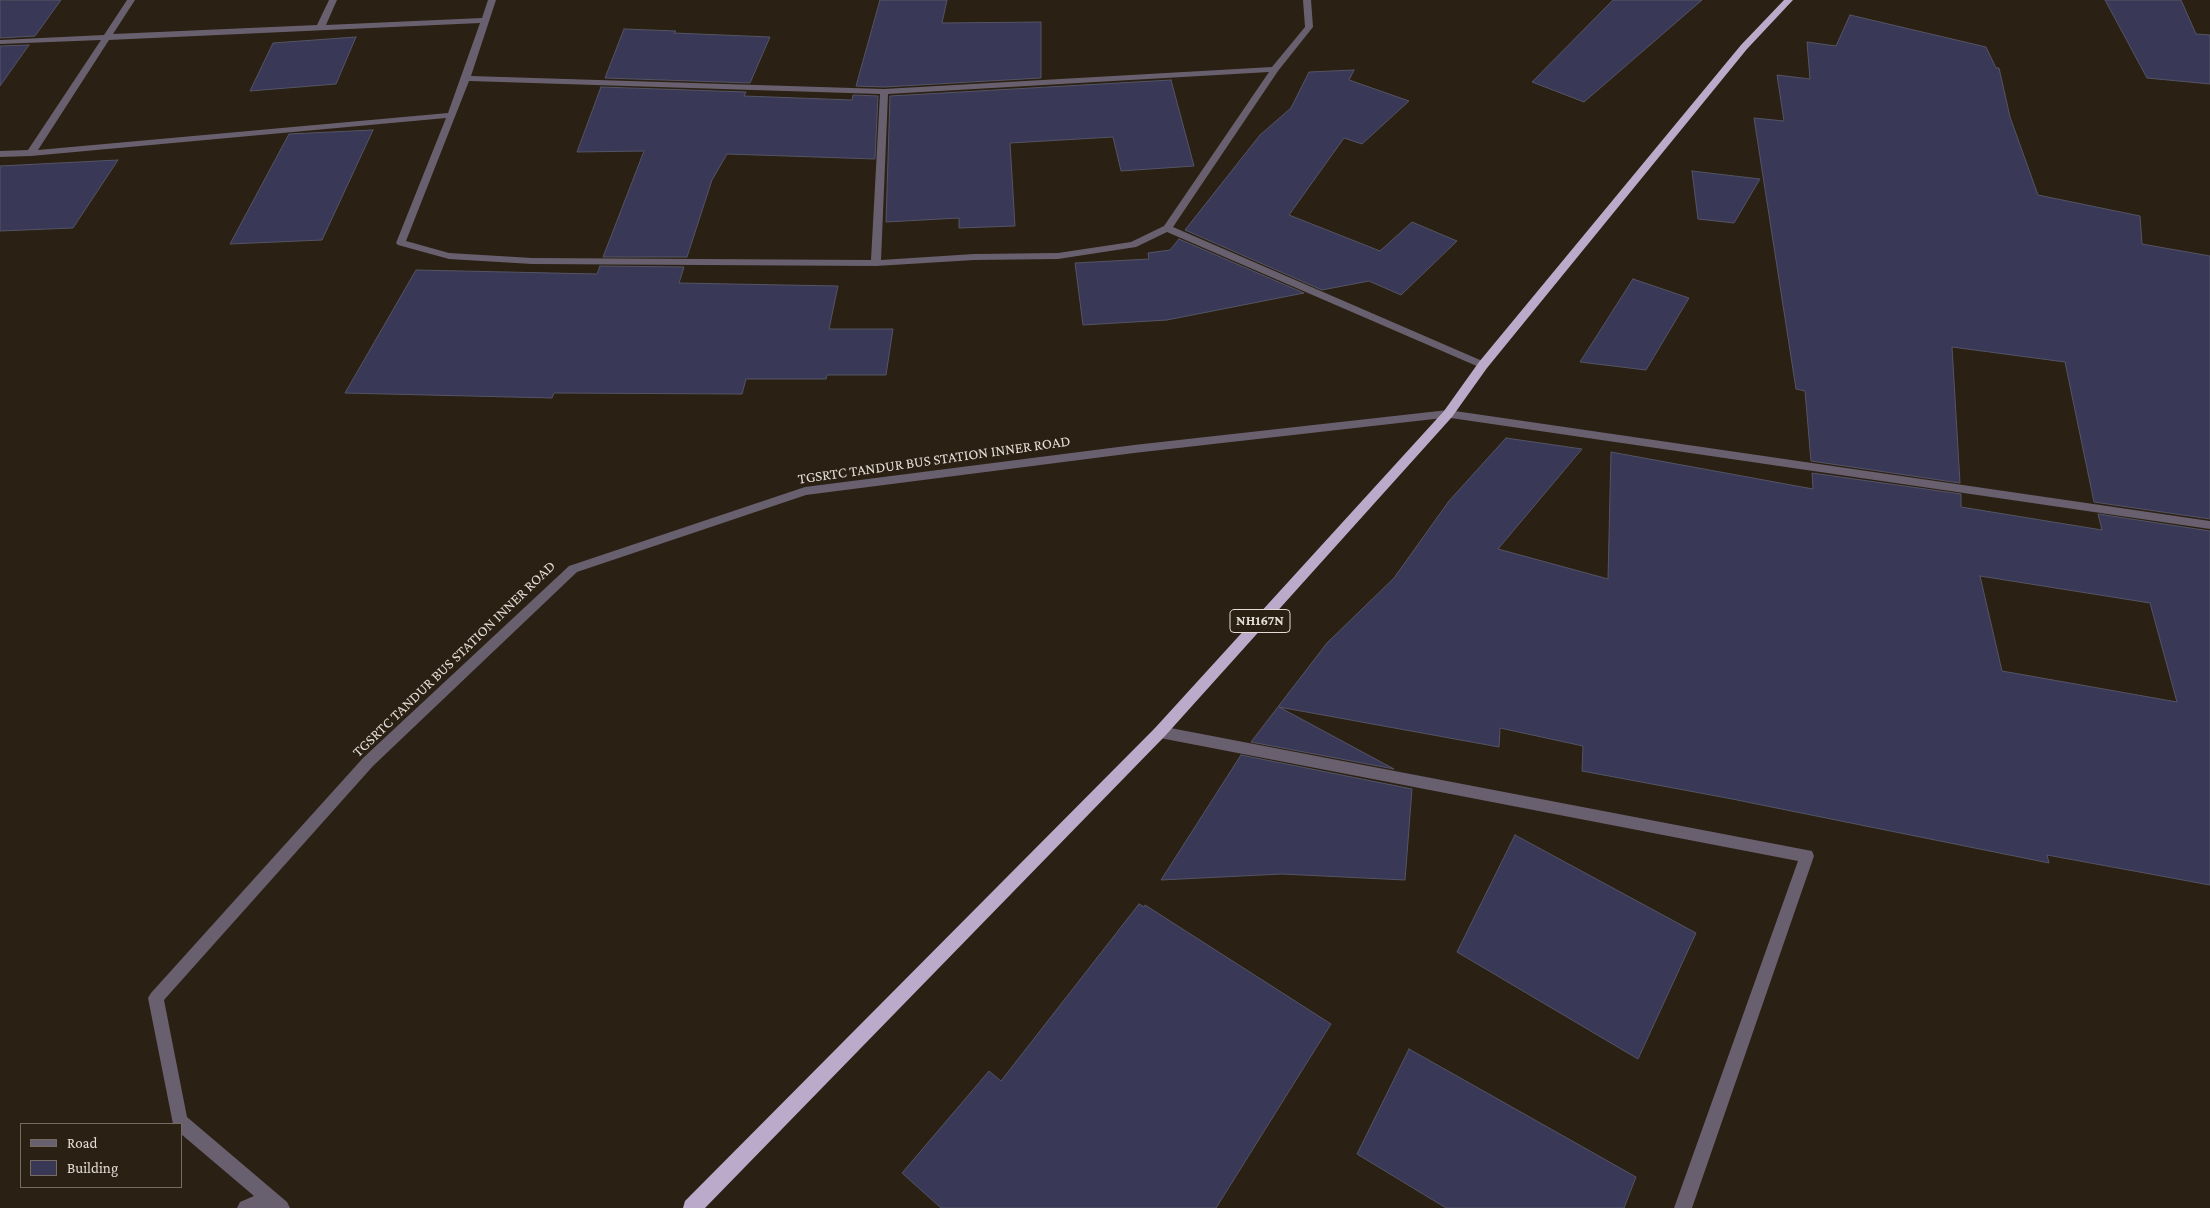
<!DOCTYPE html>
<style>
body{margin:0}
#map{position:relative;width:2210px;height:1208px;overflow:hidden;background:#2b2014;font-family:"Crimson Pro",serif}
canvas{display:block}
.legend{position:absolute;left:20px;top:1123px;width:162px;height:65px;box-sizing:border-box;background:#2b2014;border:1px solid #756b61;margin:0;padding:6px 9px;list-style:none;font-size:15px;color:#e4dcd5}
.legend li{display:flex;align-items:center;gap:10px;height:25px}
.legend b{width:25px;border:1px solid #756b61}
</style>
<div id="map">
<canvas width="2210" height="1208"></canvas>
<ul class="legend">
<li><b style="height:6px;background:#68606e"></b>Road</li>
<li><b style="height:14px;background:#393857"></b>Building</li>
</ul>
</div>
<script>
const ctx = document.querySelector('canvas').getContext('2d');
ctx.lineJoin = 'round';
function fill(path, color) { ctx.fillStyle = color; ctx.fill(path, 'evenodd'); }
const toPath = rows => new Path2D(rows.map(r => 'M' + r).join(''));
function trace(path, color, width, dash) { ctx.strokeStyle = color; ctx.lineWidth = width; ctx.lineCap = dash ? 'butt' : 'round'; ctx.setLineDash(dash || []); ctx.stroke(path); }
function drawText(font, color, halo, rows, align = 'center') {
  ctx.font = font + ' "Crimson Pro",serif'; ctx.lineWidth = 5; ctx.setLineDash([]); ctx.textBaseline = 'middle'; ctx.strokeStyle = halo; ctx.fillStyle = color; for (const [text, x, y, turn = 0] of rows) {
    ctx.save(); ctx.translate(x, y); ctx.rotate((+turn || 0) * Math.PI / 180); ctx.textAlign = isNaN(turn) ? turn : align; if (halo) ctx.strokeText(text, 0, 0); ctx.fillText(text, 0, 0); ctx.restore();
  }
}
const building = toPath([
 [0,0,61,0,35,36,0,38,0,0],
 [880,0,947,0,942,23,1041,22,1041,78,884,87,856,86,880,0],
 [1613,0,1702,0,1584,102,1532,82,1613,0],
 [2105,0,2181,0,2196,34,2210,35,2210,84,2147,78,2105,0],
 [1850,15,1986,47,1996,68,1999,68,2010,117,2038,195,2140,216,2142,244,2210,256,2210,519,2094,502,2065,362,1952,347,1960,483,1811,461,1805,391,1796,389,1754,118,1784,121,1777,75,1810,79,1807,42,1836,46,1850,15],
 [624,29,676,31,674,33,770,37,750,83,605,78,624,29],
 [356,37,336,84,250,91,273,43,356,37],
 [29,45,0,86,0,46,29,45],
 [1354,70,1349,80,1409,101,1362,144,1344,138,1289,215,1380,251,1412,222,1457,241,1401,295,1369,281,1322,290,1185,230,1260,135,1291,108,1309,72,1354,70],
 [1171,80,1194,166,1121,171,1113,137,1010,143,1015,226,959,228,959,218,886,222,890,96,1171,80],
 [601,87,746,92,744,96,852,100,853,95,878,96,875,159,727,154,712,180,687,257,603,257,644,151,577,152,601,87],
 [373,130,322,240,230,244,289,134,373,130],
 [118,160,73,228,0,231,0,166,118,160],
 [1692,171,1760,179,1734,223,1698,219,1692,171],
 [1179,239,1304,293,1167,320,1083,325,1075,263,1149,259,1148,253,1170,250,1179,239],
 [600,266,684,267,679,283,838,286,829,329,893,329,886,375,827,375,826,379,746,379,742,394,554,393,552,398,345,393,416,270,597,274,600,266],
 [1633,279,1689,298,1646,370,1580,362,1633,279],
 [1506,438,1582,449,1498,549,1608,579,1611,452,1813,489,1812,473,1961,494,1961,507,2102,530,2098,514,2210,531,2210,885,2047,855,2049,863,1727,798,1582,771,1583,746,1500,728,1499,747,1279,707,1394,769,1251,742,1327,643,1394,578,1449,501,1506,438],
 [1980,576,2150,603,2177,702,2002,671,1980,576],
 [1241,755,1412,789,1405,880,1282,874,1161,880,1241,755],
 [1515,835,1696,933,1638,1059,1457,952,1515,835],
 [1139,904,1144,907,1145,905,1331,1024,1216,1208,941,1208,902,1173,989,1071,1001,1081,1139,904],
 [1409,1049,1636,1177,1624,1208,1446,1208,1357,1154,1409,1049]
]);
const service = toPath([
 [1448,410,1452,411,1454,414,1452,417,1134,453,806,495,577,572,373,766,164,1000,187,1117,287,1202,290,1208,237,1208,240,1202,254,1196,181,1134,181,1124,173,1124,148,998,151,993,363,758,569,566,805,487,1134,445,1448,410]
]);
const minor = toPath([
 [127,0,135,0,113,34,317,25,329,0,337,0,326,25,482,18,488,0,496,0,471,76,884,89,1272,67,1305,27,1303,0,1311,0,1313,27,1278,71,1173,227,1487,363,1488,365,1483,368,1479,367,1167,232,1136,247,1058,259,974,260,876,266,532,264,449,259,398,245,396,243,446,118,31,156,0,157,0,151,28,150,101,40,0,44,0,40,104,35,127,0],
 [480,23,448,113,38,150,109,40,480,23],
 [1269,72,1164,226,1131,242,1058,253,974,254,881,260,888,94,1269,72],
 [469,81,880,94,871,260,532,258,449,253,406,241,469,81],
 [1448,410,2210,521,2210,529,1444,417,1442,414,1444,411,1448,410],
 [1160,726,1812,851,1814,856,1692,1208,1674,1208,1798,861,1160,738,1155,736,1153,732,1155,728,1160,726]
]);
const trunk = toPath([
 [1784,0,1793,0,1747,49,1487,368,1452,417,1165,736,705,1208,683,1208,685,1201,1155,728,1444,411,1479,362,1741,45,1784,0]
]);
const shields = [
 [1260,621,60]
];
const shieldNames = [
 ["NH167N",1260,621]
];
const streetNames = [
 ["TGSRTC TANDUR BUS STATION INNER ROAD",934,460,-8],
 ["TGSRTC TANDUR BUS STATION INNER ROAD",454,659,-44]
];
fill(building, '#393857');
trace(building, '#545465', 1);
fill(service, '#68606e');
fill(minor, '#68606e');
fill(trunk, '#bcaaca');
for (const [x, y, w] of shields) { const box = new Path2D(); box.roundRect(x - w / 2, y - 11.5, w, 23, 4); ctx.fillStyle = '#2b2014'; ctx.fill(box); trace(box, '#e4dcd5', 1); }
drawText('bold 14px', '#e4dcd5', null, shieldNames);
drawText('15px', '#e4dcd5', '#2b2014', streetNames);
</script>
